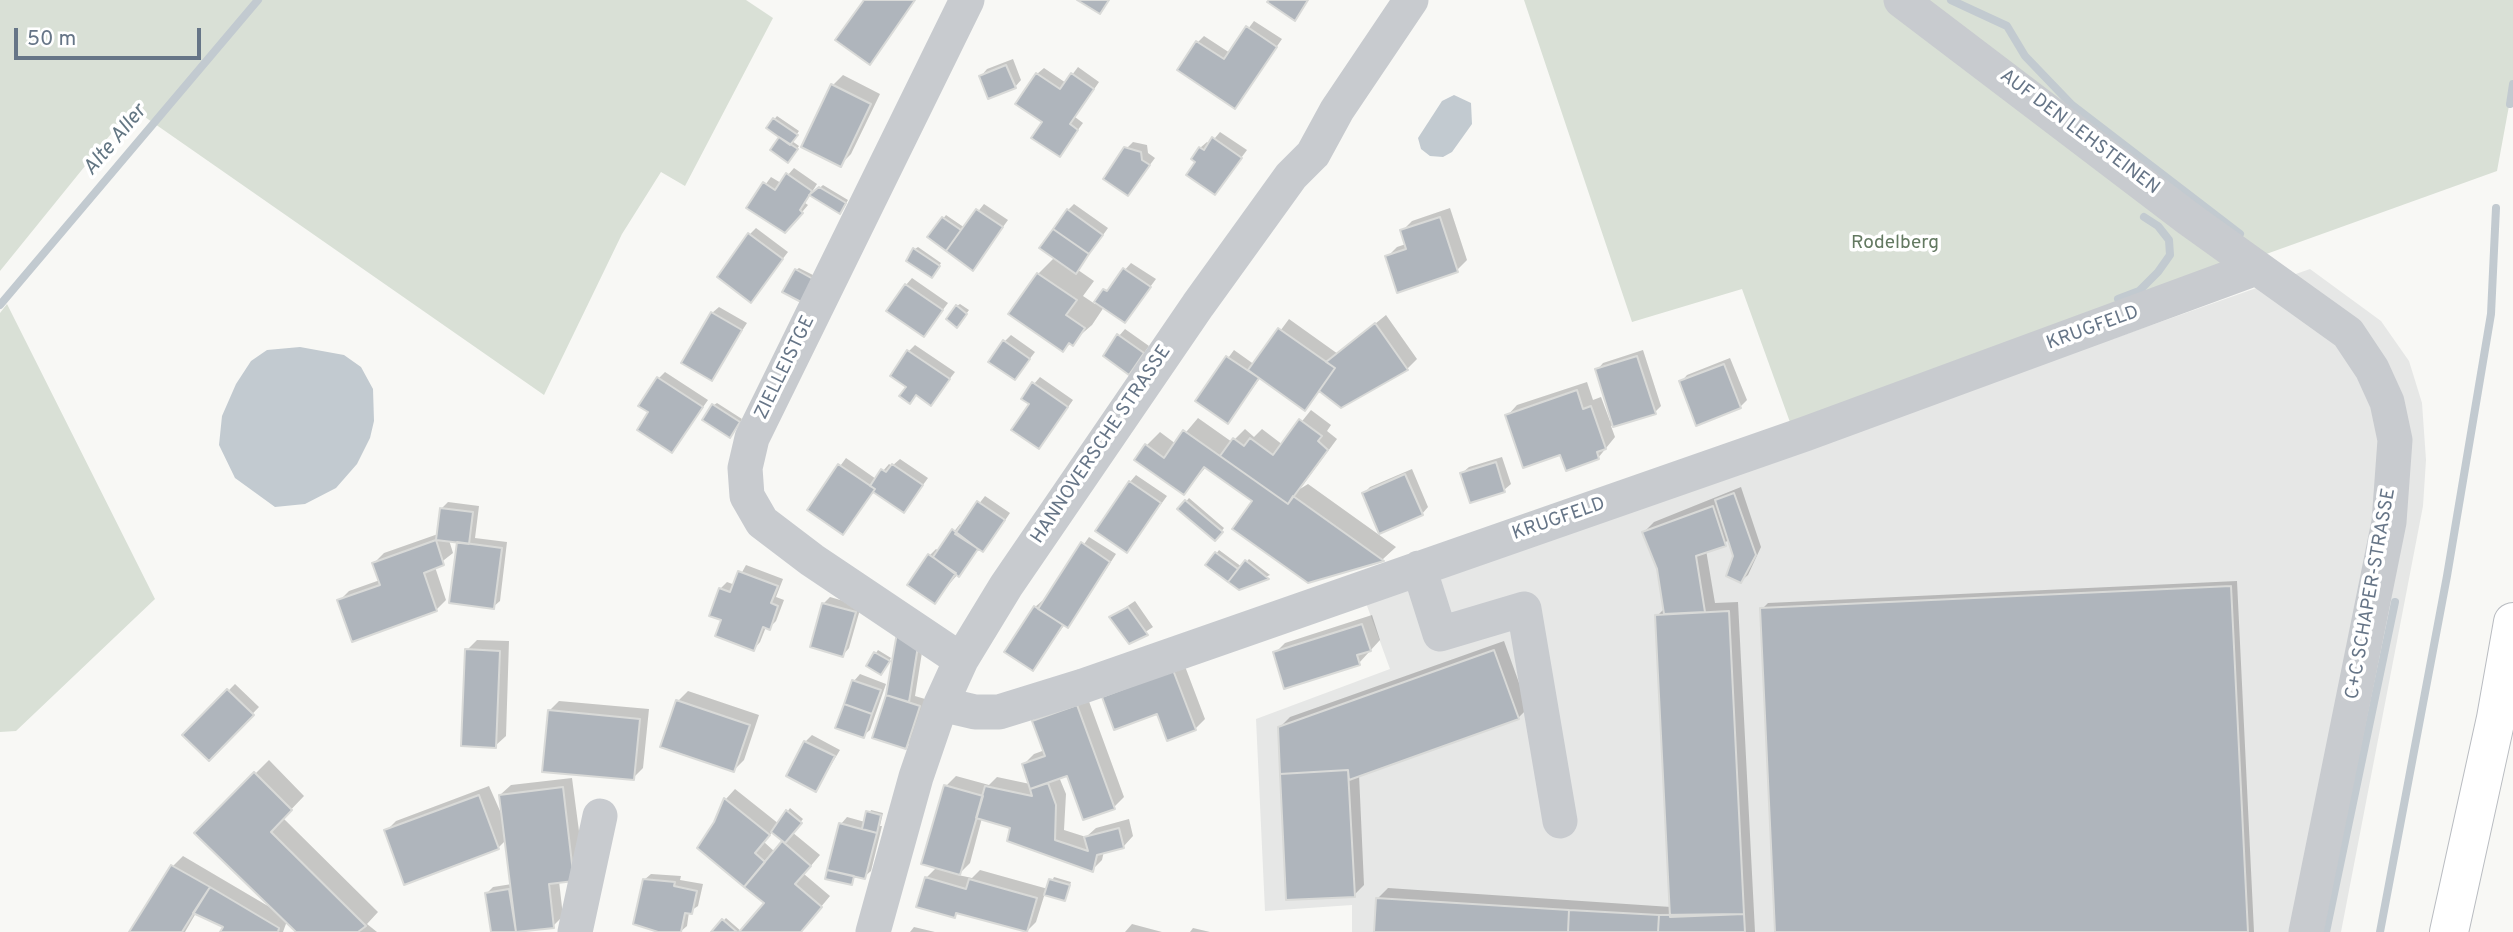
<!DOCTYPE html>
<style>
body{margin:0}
#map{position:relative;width:2513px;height:932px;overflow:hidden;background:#f8f8f5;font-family:Overpass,sans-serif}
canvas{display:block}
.scale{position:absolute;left:14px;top:28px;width:187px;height:32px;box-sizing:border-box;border:4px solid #667587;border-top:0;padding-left:9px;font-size:21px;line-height:24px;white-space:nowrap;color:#667587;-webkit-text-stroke:5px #fff;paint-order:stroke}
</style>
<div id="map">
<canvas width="2513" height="932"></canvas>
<div class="scale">50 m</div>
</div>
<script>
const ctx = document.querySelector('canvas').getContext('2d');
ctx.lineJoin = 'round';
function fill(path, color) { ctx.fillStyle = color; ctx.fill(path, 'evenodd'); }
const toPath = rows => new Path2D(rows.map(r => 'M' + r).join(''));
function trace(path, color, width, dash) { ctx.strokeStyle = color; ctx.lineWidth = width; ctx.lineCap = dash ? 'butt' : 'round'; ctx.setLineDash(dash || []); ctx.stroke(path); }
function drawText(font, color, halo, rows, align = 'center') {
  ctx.font = font + ' Overpass,sans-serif'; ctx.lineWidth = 7; ctx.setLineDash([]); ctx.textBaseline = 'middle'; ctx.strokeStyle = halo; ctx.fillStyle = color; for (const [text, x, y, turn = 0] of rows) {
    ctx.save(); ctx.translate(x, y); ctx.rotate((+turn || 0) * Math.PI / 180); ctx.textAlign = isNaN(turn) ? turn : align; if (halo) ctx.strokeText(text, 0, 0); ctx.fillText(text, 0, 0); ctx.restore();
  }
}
const built = toPath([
 [2310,269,2381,321,2409,361,2422,403,2426,460,2423,506,2341,932,1352,932,1352,905,1265,911,1256,719,1390,669,1366,603]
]);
const green = toPath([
 [0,0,746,0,773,18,685,186,661,172,622,234,544,395,132,108,0,271],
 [1524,0,2513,0,2513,84,2497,171,1791,425,1742,289,1632,322],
 [7,304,155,599,16,731,0,732,0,313]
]);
const water = toPath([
 [1454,95,1471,103,1472,124,1452,152,1443,157,1430,156,1421,149,1418,138,1442,101],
 [300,347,344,355,361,367,373,389,374,421,370,438,357,464,336,488,305,504,275,507,235,478,219,445,222,416,236,384,251,361,267,350]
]);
const shadow = toPath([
 [1254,21,1282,39,1235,107,1198,42,1204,36,1230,53],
 [1013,59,1021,80,1015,87,981,76,987,69],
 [1078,67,1099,82,1075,117,1083,123,1059,155,1044,122,1037,74,1044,68,1066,83],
 [843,75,880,94,851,154,841,164,833,85],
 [777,116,799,131,792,141,799,146,791,158,781,136,768,127],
 [1220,132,1247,150,1215,193,1197,162,1200,148,1207,142,1210,144],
 [1133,142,1147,145,1148,153,1155,158,1128,194,1126,149],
 [794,168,817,184,805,203,808,205,792,224,749,207,771,177,781,183],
 [823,185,848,200,843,209,812,195],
 [984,204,1008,220,973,268,951,243,929,237,946,215,965,228],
 [1074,204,1108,228,1078,270,1094,281,1083,296,1095,304,1131,263,1156,279,1125,321,1104,307,1092,325,1063,350,1011,314,1038,274,1055,257,1068,210],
 [1450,208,1467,260,1457,270,1387,257,1397,247,1406,244,1402,231,1412,221],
 [756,228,788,252,751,300,750,234],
 [918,247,941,263,935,273,915,249],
 [799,268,815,276,803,297,796,270],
 [912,278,948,303,924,335,906,285],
 [960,304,969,310,960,323,957,306],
 [719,307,747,323,711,379,712,313],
 [1386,315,1417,359,1407,369,1320,390,1305,408,1261,377,1228,422,1197,401,1234,350,1255,365,1289,319,1338,354],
 [1125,329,1149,346,1135,366,1119,336],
 [1011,335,1035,352,1015,378,1005,341],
 [915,345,955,372,931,403,918,394,910,402,909,351],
 [1643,350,1661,406,1655,412,1611,426,1615,437,1598,458,1561,453,1507,416,1517,405,1587,382,1593,400,1601,397,1610,421,1613,420,1597,370,1603,363],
 [1730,358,1747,400,1740,407,1681,382,1687,375],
 [665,372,708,400,672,451,659,378],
 [1040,377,1073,400,1045,440,1031,403,1034,384],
 [717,403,742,419,733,433,714,405],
 [1311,410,1331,425,1327,431,1337,439,1300,489,1308,484,1396,547,1383,559,1308,581,1254,501,1206,467,1184,493,1147,445,1160,432,1176,444,1198,418,1232,442,1245,429,1254,437,1262,429,1283,445],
 [1502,457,1511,484,1504,490,1462,473,1469,467],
 [846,458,876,479,889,464,892,466,900,459,928,478,904,511,874,490,843,533,809,509],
 [1412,469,1428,507,1422,514,1364,493,1370,487],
 [1136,475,1167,496,1127,551,1130,482],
 [1741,487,1761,547,1748,575,1741,581,1730,540,1706,550,1715,603,1738,602,1755,932,1376,932,1378,898,1388,888,1671,907,1657,616,1665,608,1659,568,1644,532,1654,522],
 [985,496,1010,513,989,544,980,548,935,601,910,584,930,555,936,549,939,551,960,524,962,526],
 [1189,498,1224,528,1215,539,1180,509],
 [448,502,479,506,475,538,507,542,500,601,493,607,459,541,449,540,453,553,435,567,446,600,436,610,339,601,349,591,380,580,374,563,384,553,438,534,442,508],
 [1089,537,1116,554,1074,619,1067,626,1065,624,1033,669,1035,607,1042,601,1044,602],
 [1219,550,1242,567,1249,559,1270,575,1239,588,1208,565],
 [746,565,783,579,776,597,784,600,776,621,769,628,766,627,760,642,754,649,723,619,720,589,727,582,735,585],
 [2237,581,2254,932,1777,932,1762,609,1768,603],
 [830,597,861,606,849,648,843,655,812,646,824,603],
 [1135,601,1153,627,1130,642,1111,617],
 [1372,615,1380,640,1359,663,1275,653,1285,643],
 [477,640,509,641,506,736,495,746,467,650],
 [924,640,915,696,925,699,912,741,905,747,874,737,888,695],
 [1504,641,1528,708,1518,718,1359,774,1364,885,1354,895,1279,728,1290,717],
 [878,650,891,658,884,670,876,653],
 [1183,661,1205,719,1195,729,1114,687],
 [860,674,886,684,870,730,863,736,854,681],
 [235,684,259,707,209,759,185,735],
 [688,691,759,715,744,760,734,770,678,701],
 [1087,696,1124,797,1114,807,1068,773,1059,777,1066,794,1064,830,1086,837,1096,828,1129,819,1133,836,1123,847,1104,851,1102,860,1092,870,1012,827,982,818,970,863,958,875,972,878,980,870,1048,889,1054,877,1071,882,1065,899,1045,893,1036,922,1026,932,959,912,955,916,926,878,937,867,946,786,956,776,989,785,997,777,1030,784,1023,765,1034,754,1045,750,1034,721,1044,711],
 [559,701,649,709,643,768,633,778,549,711],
 [812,735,840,750,816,790,805,742],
 [269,760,304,796,283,818,378,912,367,924,377,932,299,932,287,921,283,932,222,932,225,926,196,913,185,932,131,932,173,866,183,856,273,909,196,833],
 [572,778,584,869,559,881,563,916,553,926,523,932,493,932,487,893,493,887,512,884,506,840,498,848,386,831,396,821,489,786,504,820,500,795,511,785],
 [735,789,779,824,790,808,803,819,792,832,820,855,804,874,830,896,800,932,713,932,726,918,742,932,766,903,716,823,726,799],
 [773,831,785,841,775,852,764,842],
 [871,810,883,813,880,826,882,826,871,871,864,877,856,875,851,883,841,824,847,817,865,822],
 [651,874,681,876,680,880,703,884,698,906,689,912,687,926,680,932,644,880],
 [1132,924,1162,932,1125,932],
 [914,927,935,932,910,932],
 [1193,928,1210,932,1190,932]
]);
const stream = toPath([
 [1951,0,2007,26,2025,56,2072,105,2240,234],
 [2510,104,2513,84],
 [2118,299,2139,291,2158,272,2170,255,2169,240,2158,226,2144,217],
 [0,305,258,0],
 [2326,932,2395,602],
 [2380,932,2447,576,2491,314,2496,208]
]);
const building = toPath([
 [864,0,915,0,870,65,835,40,864,0],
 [1077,0,1109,0,1100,14,1077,0],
 [1269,0,1308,0,1295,21,1267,2,1269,0],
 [1246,26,1277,47,1235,109,1177,70,1196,41,1224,59,1246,26],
 [1006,65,1016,88,988,99,979,76,1006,65],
 [1036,73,1060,89,1071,73,1094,89,1070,124,1078,130,1060,157,1031,138,1042,122,1015,104,1036,73],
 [831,84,871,104,841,167,801,147,831,84],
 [773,118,798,135,790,145,766,128,773,118],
 [779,137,798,149,788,163,770,150,779,137],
 [1212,137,1242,158,1215,195,1186,175,1195,162,1191,159,1199,147,1204,150,1212,137],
 [1124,147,1141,152,1142,160,1150,165,1128,196,1103,179,1124,147],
 [786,173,812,191,800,210,803,213,785,233,746,208,763,182,775,190,786,173],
 [819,187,846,203,840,214,809,195,819,187],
 [976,209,1003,227,973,271,946,251,976,209],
 [1067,209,1103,235,1089,254,1053,229,1067,209],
 [942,217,961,230,946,251,927,237,942,217],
 [1440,217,1458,272,1397,293,1385,256,1406,249,1400,230,1440,217],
 [1053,229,1089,254,1076,274,1039,248,1053,229],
 [748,233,783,259,751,303,717,277,748,233],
 [913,248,940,266,932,278,906,261,913,248],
 [1123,268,1151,287,1125,323,1094,302,1103,289,1107,291,1123,268],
 [795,269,813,279,801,302,782,292,795,269],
 [1037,273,1077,300,1066,315,1085,328,1073,346,1069,343,1063,352,1008,314,1037,273],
 [905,284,943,310,924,337,886,311,905,284],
 [956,305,967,314,957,328,946,319,956,305],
 [711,312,742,330,712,381,681,363,711,312],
 [1375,323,1408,370,1341,408,1319,391,1335,368,1326,362,1375,323],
 [1278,328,1335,368,1305,411,1248,370,1278,328],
 [1117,334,1144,353,1129,375,1103,356,1117,334],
 [1003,340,1030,359,1015,380,988,362,1003,340],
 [907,350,950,379,931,406,916,395,910,404,899,396,906,387,890,376,907,350],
 [1226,356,1259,378,1228,424,1195,401,1226,356],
 [1637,356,1656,414,1613,427,1595,369,1637,356],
 [1724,364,1741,408,1696,426,1679,381,1724,364],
 [657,377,703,407,672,453,637,430,648,412,638,406,657,377],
 [1032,382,1068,407,1039,449,1011,430,1029,404,1021,399,1032,382],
 [1577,390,1583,409,1591,406,1606,449,1597,452,1599,459,1566,471,1560,455,1523,468,1505,415,1577,390],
 [712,404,740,422,730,438,702,420,712,404],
 [1299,419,1322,436,1318,441,1328,450,1288,504,1220,456,1233,438,1244,446,1250,438,1273,455,1299,419],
 [1183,430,1288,504,1293,496,1384,561,1308,583,1232,529,1252,501,1204,467,1184,495,1134,460,1145,444,1164,458,1183,430],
 [1496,462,1505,492,1470,503,1460,473,1496,462],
 [838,464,875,489,843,535,807,510,838,464],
 [892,464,923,485,904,513,873,492,875,489,870,486,881,469,886,472,892,464],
 [1405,474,1423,515,1379,534,1362,493,1405,474],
 [1129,481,1161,503,1127,553,1095,531,1129,481],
 [1734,493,1756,555,1741,583,1726,576,1733,556,1715,500,1734,493],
 [1185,500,1223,532,1215,541,1177,509,1185,500],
 [977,501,1005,520,983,552,955,534,977,501],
 [1713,506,1726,546,1696,556,1705,612,1664,614,1657,569,1642,532,1713,506],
 [440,508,473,512,469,544,436,540,440,508],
 [952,529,978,549,959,577,933,557,952,529],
 [436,540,444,565,424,573,437,611,352,642,337,600,380,585,372,563,436,540],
 [457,542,502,548,494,609,449,603,457,542],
 [1081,542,1110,562,1068,628,1038,609,1081,542],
 [1215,552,1238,569,1228,582,1205,565,1215,552],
 [928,554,956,573,935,604,907,585,928,554],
 [1245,560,1269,579,1239,590,1228,582,1245,560],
 [738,571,778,586,771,603,778,606,770,630,763,627,754,651,715,636,721,620,709,616,719,588,730,592,738,571],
 [2231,586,2248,932,1775,932,1760,608,2231,586],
 [822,603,856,612,843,657,810,647,822,603],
 [1034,606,1063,625,1033,671,1004,652,1034,606],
 [1128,607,1148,635,1129,644,1109,617,1128,607],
 [1729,611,1744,914,1670,917,1655,615,1729,611],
 [1362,624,1371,651,1357,655,1360,665,1284,689,1273,652,1362,624],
 [897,633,918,646,909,702,886,695,897,633],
 [465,649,500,651,496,748,461,746,465,649],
 [1494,650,1519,719,1349,780,1348,770,1280,774,1278,727,1494,650],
 [874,652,890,661,881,675,866,666,874,652],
 [1173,670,1196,730,1167,741,1157,714,1114,730,1102,697,1173,670],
 [852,680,881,690,872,714,844,704,852,680],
 [227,689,254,715,209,761,182,735,227,689],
 [886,695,920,706,906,749,872,738,886,695],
 [676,700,750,725,734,772,660,747,676,700],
 [844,704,872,714,864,738,835,728,844,704],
 [1077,705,1115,809,1083,820,1067,776,1030,789,1022,764,1045,756,1032,721,1077,705],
 [548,710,640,719,634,780,542,772,548,710],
 [804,741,835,756,816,792,786,776,804,741],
 [1348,770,1355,897,1286,900,1280,774,1348,770],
 [254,772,292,810,271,832,366,926,358,932,296,932,194,833,254,772],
 [1048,783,1056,805,1055,840,1088,851,1084,837,1119,828,1124,848,1097,855,1093,872,1007,841,1010,828,976,818,985,786,1032,796,1030,789,1048,783],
 [944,785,983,796,960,875,921,864,944,785],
 [563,787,574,881,549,884,554,928,516,932,499,795,563,787],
 [479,795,499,849,404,885,384,830,479,795],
 [724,798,770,835,755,853,765,862,744,887,697,848,714,822,724,798],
 [786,810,802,823,785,843,771,832,786,810],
 [866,811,881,815,877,833,862,829,866,811],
 [839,823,877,833,865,879,827,870,839,823],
 [782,841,811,866,795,884,822,907,801,932,739,932,764,903,744,887,782,841],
 [171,865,210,887,182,932,129,932,171,865],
 [827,870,854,876,852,885,825,879,827,870],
 [925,877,966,889,969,879,1037,898,1027,932,956,913,955,918,916,907,925,877],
 [643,879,675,882,674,886,697,891,692,914,685,913,681,932,658,932,633,924,643,879],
 [1049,879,1070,885,1065,901,1044,895,1049,879],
 [210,887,279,928,278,932,220,932,223,927,193,913,210,887],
 [509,889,516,932,491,932,485,893,509,889],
 [1376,898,1569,910,1568,932,1374,932,1376,898],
 [1569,910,1659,915,1658,932,1568,932,1569,910],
 [1744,914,1745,932,1658,932,1659,915,1744,914],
 [722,919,737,932,711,932,722,919]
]);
const minor = toPath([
 [1901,0,2189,219,2348,333,2372,369,2387,402,2395,440,2389,522,2306,932],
 [1419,568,1440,634,1524,609,1560,821],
 [961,660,812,560,762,522,747,496,745,468,752,438,967,0],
 [941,704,975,712,999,712,1083,686,1805,434,2256,268],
 [575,932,600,816],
 [873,932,916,777,941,704,961,660,1006,586,1198,305,1291,176,1313,154,1337,110,1411,0]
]);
const major = toPath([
 [2449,932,2496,718,2513,622]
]);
const streetNames = [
 ["AUF DEN LEHSTEINEN",2079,133,37],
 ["KRUGFELD",2093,329,-20],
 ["ZIELLEISTGE",786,368,-64],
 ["HANNOVERSCHE STRASSE",1102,445,-56],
 ["KRUGFELD",1559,520,-19],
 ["C+C SCHAPER-STRASSE",2372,594,-80]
];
const parkNames = [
 ["Rodelberg",1895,244]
];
const waterNames = [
 ["Alte Aller",116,141,-50]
];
fill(built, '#e6e7e6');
fill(green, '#d9e0d6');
fill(water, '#c2cad0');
fill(shadow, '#0003');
trace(stream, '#c2cad0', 8);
fill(building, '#afb5bc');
trace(building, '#d9dad8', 2);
trace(major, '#b9bcc1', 40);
trace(minor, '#c8cbcf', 35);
trace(major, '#fff', 38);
drawText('19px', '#667587', '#fff', streetNames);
drawText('19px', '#637961', '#fff', parkNames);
drawText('italic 21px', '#637683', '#fff', waterNames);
</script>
